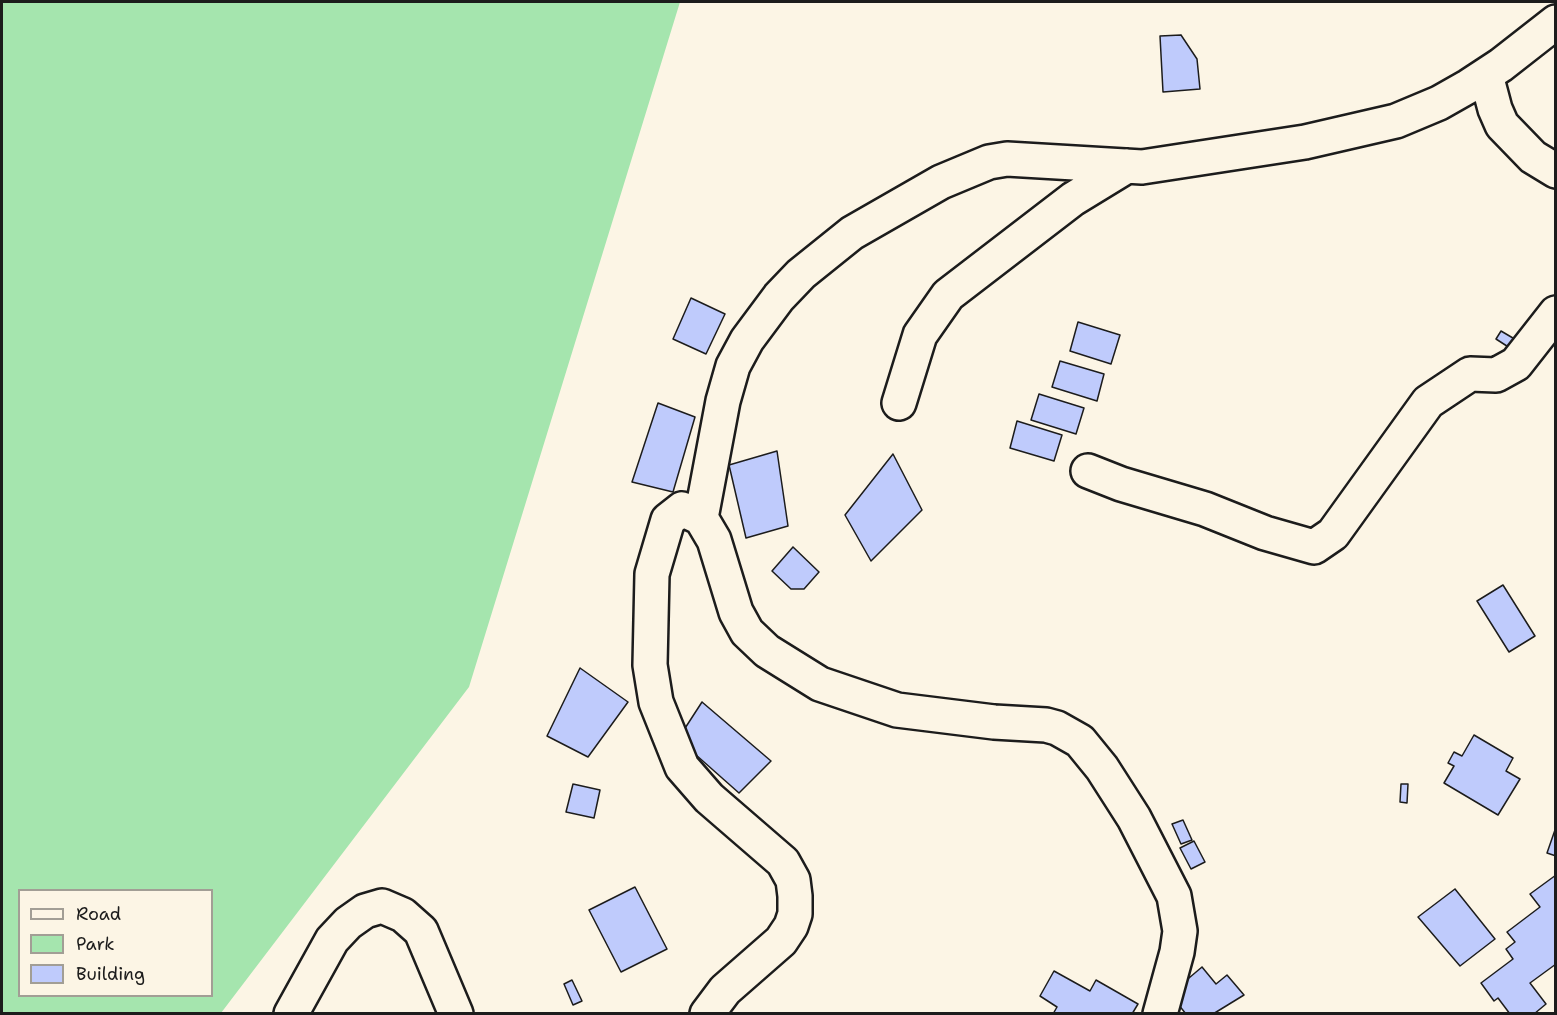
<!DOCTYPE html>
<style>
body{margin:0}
#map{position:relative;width:1557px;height:1015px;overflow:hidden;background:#fcf5e5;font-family:"Shantell Sans",sans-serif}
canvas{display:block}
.frame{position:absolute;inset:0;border:3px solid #1c1c1c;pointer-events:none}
.legend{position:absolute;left:18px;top:889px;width:195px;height:108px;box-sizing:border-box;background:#fcf5e5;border:2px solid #a29e95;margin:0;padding:8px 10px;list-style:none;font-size:18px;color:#1c1c1c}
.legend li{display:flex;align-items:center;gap:12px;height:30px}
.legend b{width:30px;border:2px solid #a29e95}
</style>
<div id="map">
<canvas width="1557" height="1015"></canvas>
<div class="frame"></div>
<ul class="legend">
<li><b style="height:8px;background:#fcf5e5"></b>Road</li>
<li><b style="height:16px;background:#a5e5ae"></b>Park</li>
<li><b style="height:16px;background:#bfcbfc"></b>Building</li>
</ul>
</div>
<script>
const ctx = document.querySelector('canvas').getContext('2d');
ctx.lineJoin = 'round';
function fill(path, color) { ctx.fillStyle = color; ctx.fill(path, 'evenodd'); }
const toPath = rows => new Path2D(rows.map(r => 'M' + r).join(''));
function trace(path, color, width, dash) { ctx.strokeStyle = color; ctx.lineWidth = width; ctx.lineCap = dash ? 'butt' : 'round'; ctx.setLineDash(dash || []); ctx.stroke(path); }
const green = toPath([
 [2,2,680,2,469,687,221,1013,2,1013],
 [20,890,212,890,212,996,20,996]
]);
const building = toPath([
 [1181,35,1197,59,1200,89,1163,92,1160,36,1181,35],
 [691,298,725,314,706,354,673,339,691,298],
 [1078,322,1120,335,1111,364,1070,351,1078,322],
 [1501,331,1518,341,1513,350,1496,339,1501,331],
 [1060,361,1104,374,1097,401,1052,387,1060,361],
 [1039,394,1084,408,1076,434,1031,420,1039,394],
 [658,403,695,417,673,492,632,482,658,403],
 [1017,421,1062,435,1054,461,1010,448,1017,421],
 [777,451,788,526,746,538,729,465,777,451],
 [893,454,922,510,871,561,845,515,893,454],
 [793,547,819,572,804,589,791,589,772,571,793,547],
 [1503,585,1535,636,1509,652,1477,601,1503,585],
 [580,668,628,702,588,757,547,736,580,668],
 [702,702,771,761,739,793,678,739,702,702],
 [1474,735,1513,758,1506,771,1520,779,1498,815,1444,783,1454,766,1448,763,1454,752,1462,756,1474,735],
 [573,784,600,790,594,818,566,812,573,784],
 [1401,784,1408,784,1407,803,1400,802,1401,784],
 [1183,820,1192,840,1181,844,1172,824,1183,820],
 [1556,827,1556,856,1547,853,1556,827],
 [1194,841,1205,862,1191,869,1180,848,1194,841],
 [1556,875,1556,964,1530,983,1546,1004,1534,1014,1510,1014,1498,998,1494,1001,1481,983,1513,959,1506,949,1515,942,1507,932,1540,907,1530,894,1556,875],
 [635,887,667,949,621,972,589,910,635,887],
 [1455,889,1495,939,1460,966,1418,917,1455,889],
 [1202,967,1216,984,1227,975,1244,995,1213,1014,1186,1014,1170,994,1202,967],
 [1054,971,1090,991,1096,980,1138,1004,1132,1014,1053,1014,1057,1007,1040,996,1054,971],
 [572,980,582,1001,573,1005,564,984,572,980]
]);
const minor = toPath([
 [1486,75,1495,109,1502,125,1533,157,1556,171],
 [899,403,920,335,948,295,1073,199,1127,166],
 [1088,471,1121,484,1205,509,1265,533,1314,547,1333,534,1428,402,1470,374,1496,375,1516,364,1556,313],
 [701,518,723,401,733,366,747,340,779,297,801,274,852,233,941,182,989,162,1007,159,1142,167,1305,142,1396,121,1439,103,1469,86,1501,65,1556,22],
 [291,1014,332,940,348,923,365,911,382,906,403,915,421,931,456,1014],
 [707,1014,725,990,781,941,791,926,795,914,795,896,793,880,783,862,709,798,682,767,656,702,650,665,652,574,668,520,682,509,701,518,714,540,736,612,747,632,767,651,820,684,897,710,994,722,1046,725,1057,728,1080,741,1102,768,1134,818,1174,896,1180,931,1177,952,1160,1014]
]);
fill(green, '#a5e5ae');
fill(building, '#bfcbfc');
trace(building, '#1c1c1c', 1.5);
trace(minor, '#1c1c1c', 38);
trace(minor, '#fcf5e5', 33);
</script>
